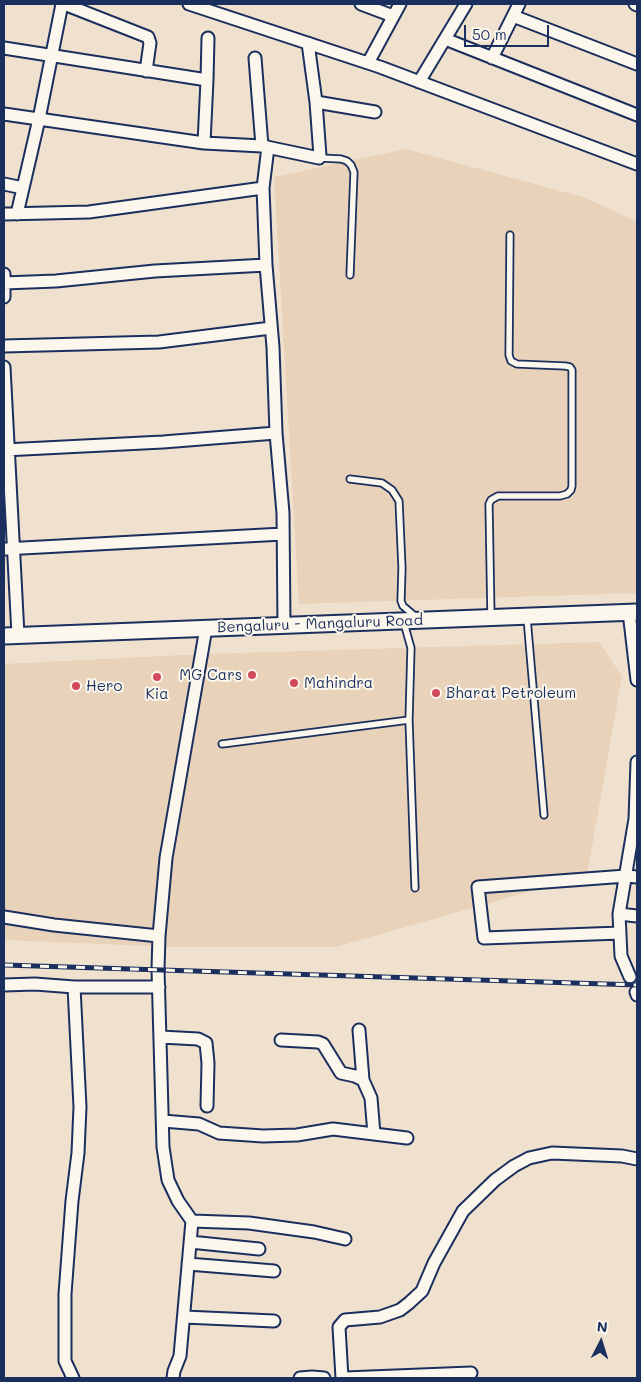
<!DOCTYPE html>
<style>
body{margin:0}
#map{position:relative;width:641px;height:1382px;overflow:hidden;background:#f0e1ce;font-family:Mali,sans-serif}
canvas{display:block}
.frame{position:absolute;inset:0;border:5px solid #1b2f5e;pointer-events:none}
.north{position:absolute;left:576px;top:1317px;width:50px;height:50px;-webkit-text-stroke:4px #fbf7ec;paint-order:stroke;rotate:5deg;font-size:14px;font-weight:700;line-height:20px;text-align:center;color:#1b2f5e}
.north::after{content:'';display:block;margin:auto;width:18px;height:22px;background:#1b2f5e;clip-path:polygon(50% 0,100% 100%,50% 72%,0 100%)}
.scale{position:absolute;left:464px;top:25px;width:85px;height:22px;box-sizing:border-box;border:2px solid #1b2f5e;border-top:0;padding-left:6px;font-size:15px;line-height:18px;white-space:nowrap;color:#1b2f5e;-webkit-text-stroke:4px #fbf7ec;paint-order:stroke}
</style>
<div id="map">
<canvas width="641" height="1382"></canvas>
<div class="frame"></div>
<div class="north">N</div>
<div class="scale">50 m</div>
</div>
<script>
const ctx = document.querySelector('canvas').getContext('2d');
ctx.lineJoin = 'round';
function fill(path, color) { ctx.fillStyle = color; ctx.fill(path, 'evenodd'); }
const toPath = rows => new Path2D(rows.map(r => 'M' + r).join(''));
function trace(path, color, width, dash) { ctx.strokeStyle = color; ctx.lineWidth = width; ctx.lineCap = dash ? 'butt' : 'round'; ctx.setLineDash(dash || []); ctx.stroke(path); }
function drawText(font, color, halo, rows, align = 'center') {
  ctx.font = font + ' Mali,sans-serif'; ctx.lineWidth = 4; ctx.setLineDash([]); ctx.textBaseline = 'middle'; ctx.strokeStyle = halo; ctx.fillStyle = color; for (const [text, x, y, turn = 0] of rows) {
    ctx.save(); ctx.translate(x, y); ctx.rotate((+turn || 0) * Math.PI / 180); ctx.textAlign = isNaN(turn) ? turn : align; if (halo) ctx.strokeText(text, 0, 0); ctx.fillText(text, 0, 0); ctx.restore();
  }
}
const built = toPath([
 [406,149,586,198,637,222,637,593,299,604,274,177],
 [599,642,622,676,587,875,336,947,173,947,4,940,4,664,204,654]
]);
const lane = toPath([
 [320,158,341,159,347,161,351,165,354,172,350,275],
 [350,479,382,483,392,490,399,501,402,568,401,601,403,606,416,617],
 [491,617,489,504,491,500,498,496,560,496,567,494,571,490,572,486,572,370,570,367,565,366,517,364,511,361,509,355,510,235],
 [527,618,544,815],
 [404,623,411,648,409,720,415,888],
 [222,744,409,720]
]);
const street = toPath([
 [64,4,148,37,150,43,146,71],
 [189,4,380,67,637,164],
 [361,4,393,16],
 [635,4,637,5],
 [513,16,637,64],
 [445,39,637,115],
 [4,48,207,80],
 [255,58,262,146,319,158,320,156,316,102,308,43],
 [492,58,519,4],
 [368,63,400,4],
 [419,82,466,4],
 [316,102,375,112],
 [4,114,204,143,262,146],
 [204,143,207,80,208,38],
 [4,184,23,188],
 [263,188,268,147],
 [4,214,89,212,263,188,266,265,273,347,276,433,283,513,284,625],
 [17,214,39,119,62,4],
 [4,274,4,297],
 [4,283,56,281,155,271,266,265],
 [4,346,159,342,271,328],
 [4,367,18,635],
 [4,450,163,442,276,433],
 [4,549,283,534],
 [629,612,637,680],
 [619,914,637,916],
 [4,917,54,925,159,936],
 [620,933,484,938,478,887,626,876,637,877],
 [630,977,621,956,619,914,635,819,637,762],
 [4,985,35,984,74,987,159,987],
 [636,992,637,995],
 [359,1030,363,1080,371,1098,374,1134],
 [161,1037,198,1039,206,1043,208,1063,207,1106],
 [281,1040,318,1042,323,1044,341,1073,355,1076,363,1080],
 [163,1121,199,1124,219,1133,263,1136,297,1135,333,1129,407,1138],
 [192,1221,249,1223,314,1232,345,1239],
 [190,1242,259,1249],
 [188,1264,274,1271],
 [184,1317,274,1321],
 [73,1378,65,1361,65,1294,72,1201,78,1153,80,1107,74,987],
 [173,1378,174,1371,180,1356,192,1221,178,1201,168,1180,163,1147,158,969,159,936,166,858,206,628],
 [300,1378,312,1377,324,1378],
 [342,1378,339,1327,345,1320,380,1317,400,1310,409,1303,422,1291,434,1263,463,1211,495,1180,514,1166,529,1158,552,1153,622,1156,637,1159],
 [345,1378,471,1373]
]);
const secondary = toPath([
 [4,636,637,612]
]);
const rail = toPath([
 [4,965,637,985]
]);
const markers = [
 [252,675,5,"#d1495b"],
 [157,677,5,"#d1495b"],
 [294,683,5,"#d1495b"],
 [76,686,5,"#d1495b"],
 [436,693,5,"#d1495b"]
];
const streetNames = [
 ["Bengaluru - Mangaluru Road",320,624,-2]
];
const poiNames = [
 ["MG Cars",242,675,"right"],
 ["Mahindra",304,683],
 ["Hero",86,686],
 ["Bharat Petroleum",446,693],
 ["Kia",157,694,"center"]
];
fill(built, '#e8d2b9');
trace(lane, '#1b2f5e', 9);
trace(street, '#1b2f5e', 15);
trace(secondary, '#1b2f5e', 19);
trace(lane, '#fbf7ec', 5.5);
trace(street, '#fbf7ec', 11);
trace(secondary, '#fbf7ec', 15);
trace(rail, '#1b2f5e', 5);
trace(rail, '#fbf7ec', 3, [9]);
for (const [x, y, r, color] of markers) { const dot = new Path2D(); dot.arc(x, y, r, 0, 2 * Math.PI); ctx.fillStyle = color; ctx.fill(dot); trace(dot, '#fbf7ec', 2); }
drawText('15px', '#1b2f5e', '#fbf7ec', streetNames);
drawText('15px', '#1b2f5e', '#fbf7ec', poiNames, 'left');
</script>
